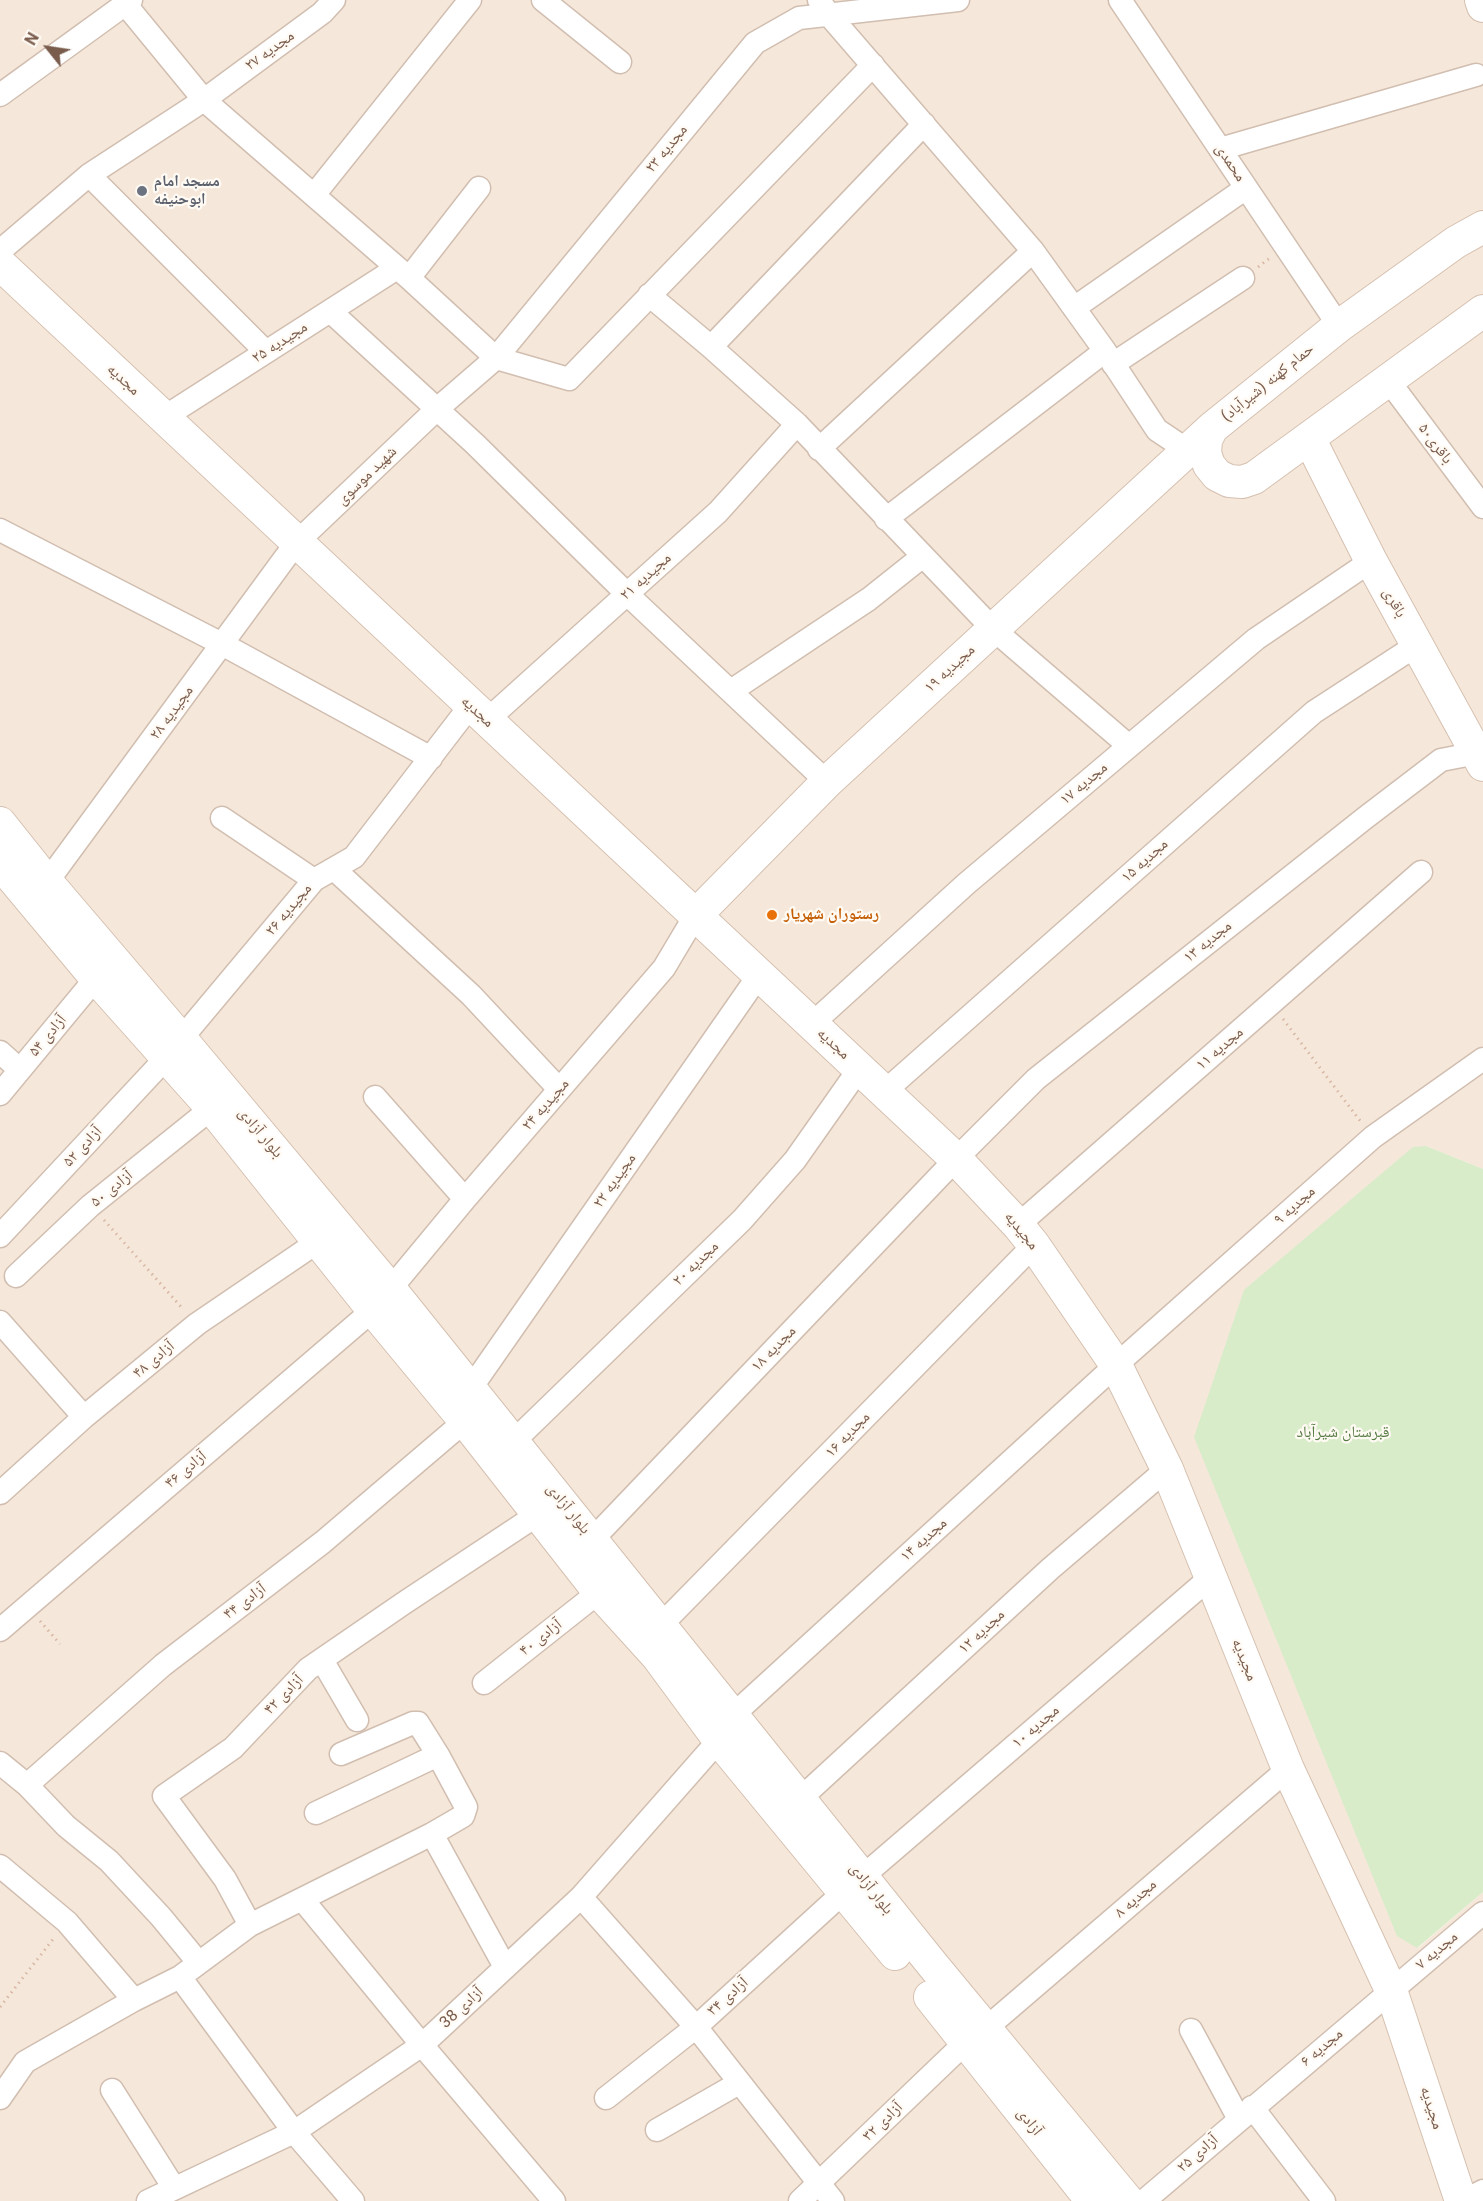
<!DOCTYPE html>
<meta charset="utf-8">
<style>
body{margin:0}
#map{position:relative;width:1483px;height:2201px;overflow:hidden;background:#fdf6ec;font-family:Roboto,sans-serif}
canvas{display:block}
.north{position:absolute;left:18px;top:18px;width:60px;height:60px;-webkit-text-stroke:4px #fffaf3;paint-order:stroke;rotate:300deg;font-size:16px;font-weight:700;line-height:24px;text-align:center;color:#7a5c4d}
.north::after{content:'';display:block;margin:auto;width:21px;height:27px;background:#7a5c4d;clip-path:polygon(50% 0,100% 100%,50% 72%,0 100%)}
</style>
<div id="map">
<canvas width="1483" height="2201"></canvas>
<div class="north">N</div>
</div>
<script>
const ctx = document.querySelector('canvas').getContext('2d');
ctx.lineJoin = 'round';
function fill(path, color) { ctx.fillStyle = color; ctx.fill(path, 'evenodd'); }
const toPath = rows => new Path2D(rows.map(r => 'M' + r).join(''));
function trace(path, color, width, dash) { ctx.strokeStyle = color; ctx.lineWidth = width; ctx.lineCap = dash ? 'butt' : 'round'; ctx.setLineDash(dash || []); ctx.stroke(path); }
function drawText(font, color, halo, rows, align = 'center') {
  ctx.font = font + ' Roboto,"Noto Naskh Arabic",sans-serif'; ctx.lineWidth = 4.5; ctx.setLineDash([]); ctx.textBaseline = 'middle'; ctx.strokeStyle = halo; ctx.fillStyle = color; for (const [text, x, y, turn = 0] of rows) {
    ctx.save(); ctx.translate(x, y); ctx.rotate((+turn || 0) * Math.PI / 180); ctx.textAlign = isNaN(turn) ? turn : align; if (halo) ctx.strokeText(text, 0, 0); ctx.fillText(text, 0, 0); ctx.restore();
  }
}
const residential = toPath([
 [0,0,1483,0,1483,1169,1426,1146,1418,1948,1483,1892,1483,2201,0,2201]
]);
const green = toPath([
 [1426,1146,1483,1169,1483,1892,1417,1948,1397,1936,1194,1437,1244,1290,1413,1147]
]);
const path = toPath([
 [1258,267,1270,258],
 [1283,1019,1361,1122],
 [104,1220,183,1309],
 [40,1621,60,1644],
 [0,2007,54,1938]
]);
const street = toPath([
 [543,0,620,62],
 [819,0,829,15,1033,251,1105,351,1157,430,1199,458],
 [1120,0,1339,326],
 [126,5,204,100,409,278,496,358,569,379,873,65],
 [0,95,131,0],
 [924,124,711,347,797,424,993,629,1129,746],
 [1220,149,1476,75],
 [89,175,266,352],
 [314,195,470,0],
 [0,251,89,175,204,100,322,13,334,0],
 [409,278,479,188],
 [649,295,711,347],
 [1074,308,1246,188],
 [330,311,475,444,627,594,827,782],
 [1113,364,1243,278],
 [1388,380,1483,507],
 [163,418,397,268],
 [819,449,1033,251],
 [886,519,1105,351],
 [0,530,222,644,431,758],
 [731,691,869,599,923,556],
 [486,721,718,512,797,424],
 [222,818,314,880],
 [334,869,471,995,559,1089],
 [47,882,296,543,437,409,496,358,755,43,799,18,958,0],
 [812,1024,966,884,1256,639,1371,561],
 [181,1039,314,880,354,857,470,706],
 [0,1052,20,1070],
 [884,1092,1314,712,1417,645],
 [0,1094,96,978],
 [375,1097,465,1199],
 [1018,1225,1421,872],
 [0,1236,166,1058],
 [16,1276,90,1206,212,1108],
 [0,1322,84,1417],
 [471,1388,759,975],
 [514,1441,742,1220,795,1160,859,1069],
 [0,1493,84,1417,197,1324,319,1241],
 [592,1540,956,1159,1036,1079,1365,818,1441,760,1477,753,1483,750],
 [661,1625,1034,1245],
 [0,1630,373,1310,465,1199,664,968,695,916],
 [322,1660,357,1720],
 [484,1683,599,1592],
 [341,1754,413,1723,418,1723,438,1755,466,1807,463,1816,432,1834],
 [0,1763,27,1785,66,1826,109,1861,161,1917,198,1962],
 [27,1785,163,1665,323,1542,465,1421],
 [800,1799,1050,1569,1167,1469],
 [316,1813,438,1755],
 [0,1866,67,1922,134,2000],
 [862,1877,1211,1577],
 [581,1897,696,2027,833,2201],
 [302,1899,432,1834,505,1967],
 [250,1925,225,1879,164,1796,233,1748,308,1669,404,1603,537,1515],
 [180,1977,294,2132,353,2201],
 [984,2030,1288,1769],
 [1191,2030,1239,2119],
 [112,2090,174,2188],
 [0,2098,25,2062,134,2000,180,1977,250,1925,302,1899,422,2045,554,2201],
 [606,2098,696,2027,845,1891],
 [1252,2107,1324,2201],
 [657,2130,739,2083],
 [148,2201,294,2132,422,2045,581,1897,719,1740,733,1715,1116,1365,1373,1137,1483,1059],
 [800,2201,966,2042],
 [1144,2201,1483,1913],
 [1463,2201,1483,2191]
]);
const secondary = toPath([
 [1481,0,1483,6],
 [1483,227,1456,242,1339,326,1212,428,1206,440,1205,453,1209,465,1217,475,1229,481,1242,482,1254,478,1483,311],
 [0,264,956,1159,1018,1225,1034,1245,1116,1365,1167,1469,1288,1769,1391,1990,1461,2201],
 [1309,438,1371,561,1483,765],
 [0,823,47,882,181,1039,391,1290,932,1964,1128,2201],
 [0,863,96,978,212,1108,373,1310,465,1421,599,1592,657,1656,719,1740,895,1954],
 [695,916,827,782,1212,428],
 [930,1997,1092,2201]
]);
const markers = [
 [142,191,6,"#6b7280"],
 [772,915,6,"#e8710a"]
];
const streetNames = [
 ["مجدیه ۲۷",270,51,-36],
 ["مجدیه ۲۳",667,149,-51],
 ["محمدی",1230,163,56],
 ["مجیدیه ۲۵",280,343,-33],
 ["مجدیه",123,380,43],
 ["حمام کهنه (شیرآباد)",1268,383,-39],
 ["باقری۵۰",1435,444,53],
 ["شهید موسوی",367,476,-44],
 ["مجیدیه ۲۱",646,577,-42],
 ["باقری",1394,603,61],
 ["مجیدیه ۱۹",950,669,-43],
 ["مجدیه",477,712,43],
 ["مجیدیه ۲۸",172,713,-54],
 ["مجدیه ۱۷",1084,784,-40],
 ["مجدیه ۱۵",1145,861,-42],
 ["مجیدیه ۲۶",289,910,-50],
 ["مجدیه ۱۳",1208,942,-39],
 ["آزادی ۵۴",48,1036,-50],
 ["مجدیه",833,1044,43],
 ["مجدیه ۱۱",1220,1049,-41],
 ["مجیدیه ۲۴",546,1105,-49],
 ["بلوار آزادی",260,1133,50],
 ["آزادی ۵۲",83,1147,-47],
 ["مجیدیه ۲۲",615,1181,-55],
 ["آزادی ۵۰",112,1189,-39],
 ["مجدیه ۹",1295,1206,-42],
 ["مجیدیه",1021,1231,51],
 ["مجدیه ۲۰",696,1264,-44],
 ["مجدیه ۱۸",774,1349,-46],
 ["آزادی ۴۸",154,1360,-40],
 ["مجدیه ۱۶",848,1435,-46],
 ["آزادی ۴۶",186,1470,-40],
 ["بلوار آزادی",568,1509,51],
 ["مجدیه ۱۴",924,1540,-42],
 ["آزادی ۴۴",245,1602,-37],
 ["مجدیه ۱۲",982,1632,-43],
 ["آزادی ۴۰",541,1638,-38],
 ["مجیدیه",1244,1660,68],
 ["آزادی ۴۲",284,1695,-46],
 ["مجدیه ۱۰",1036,1727,-41],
 ["بلوار آزادی",871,1889,52],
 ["مجدیه ۸",1136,1899,-41],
 ["مجدیه ۷",1437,1951,-40],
 ["آزادی ۳۴",728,1997,-42],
 ["آزادی 38",462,2008,-43],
 ["مجدیه ۶",1322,2048,-40],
 ["مجیدیه",1431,2108,72],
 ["آزادی ۳۲",883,2122,-44],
 ["آزادی",1029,2122,52],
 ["آزادی ۲۵",1198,2154,-41]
];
const worshipNames = [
 ["مسجد امام",154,182],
 ["ابوحنیفه",154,200]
];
const foodNames = [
 ["رستوران شهریار",784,915]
];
const parkNames = [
 ["قبرستان شیرآباد",1343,1433]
];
fill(residential, '#f5e8da');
fill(green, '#d8ecc9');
trace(street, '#d1beb0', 25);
trace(secondary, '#d6c0b0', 34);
trace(path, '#d9b8a5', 3, [1.5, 4.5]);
trace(street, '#fff', 22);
trace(secondary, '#fff', 32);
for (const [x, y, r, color] of markers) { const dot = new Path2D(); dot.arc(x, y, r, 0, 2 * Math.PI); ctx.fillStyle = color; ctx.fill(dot); trace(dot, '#fffaf3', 2); }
drawText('16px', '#7a5c4d', '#fffaf3', streetNames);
drawText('bold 16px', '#5b616d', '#fffaf3', worshipNames, 'left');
drawText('bold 16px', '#c56008', '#fffaf3', foodNames, 'left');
drawText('16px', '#537a41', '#fffaf3', parkNames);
</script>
